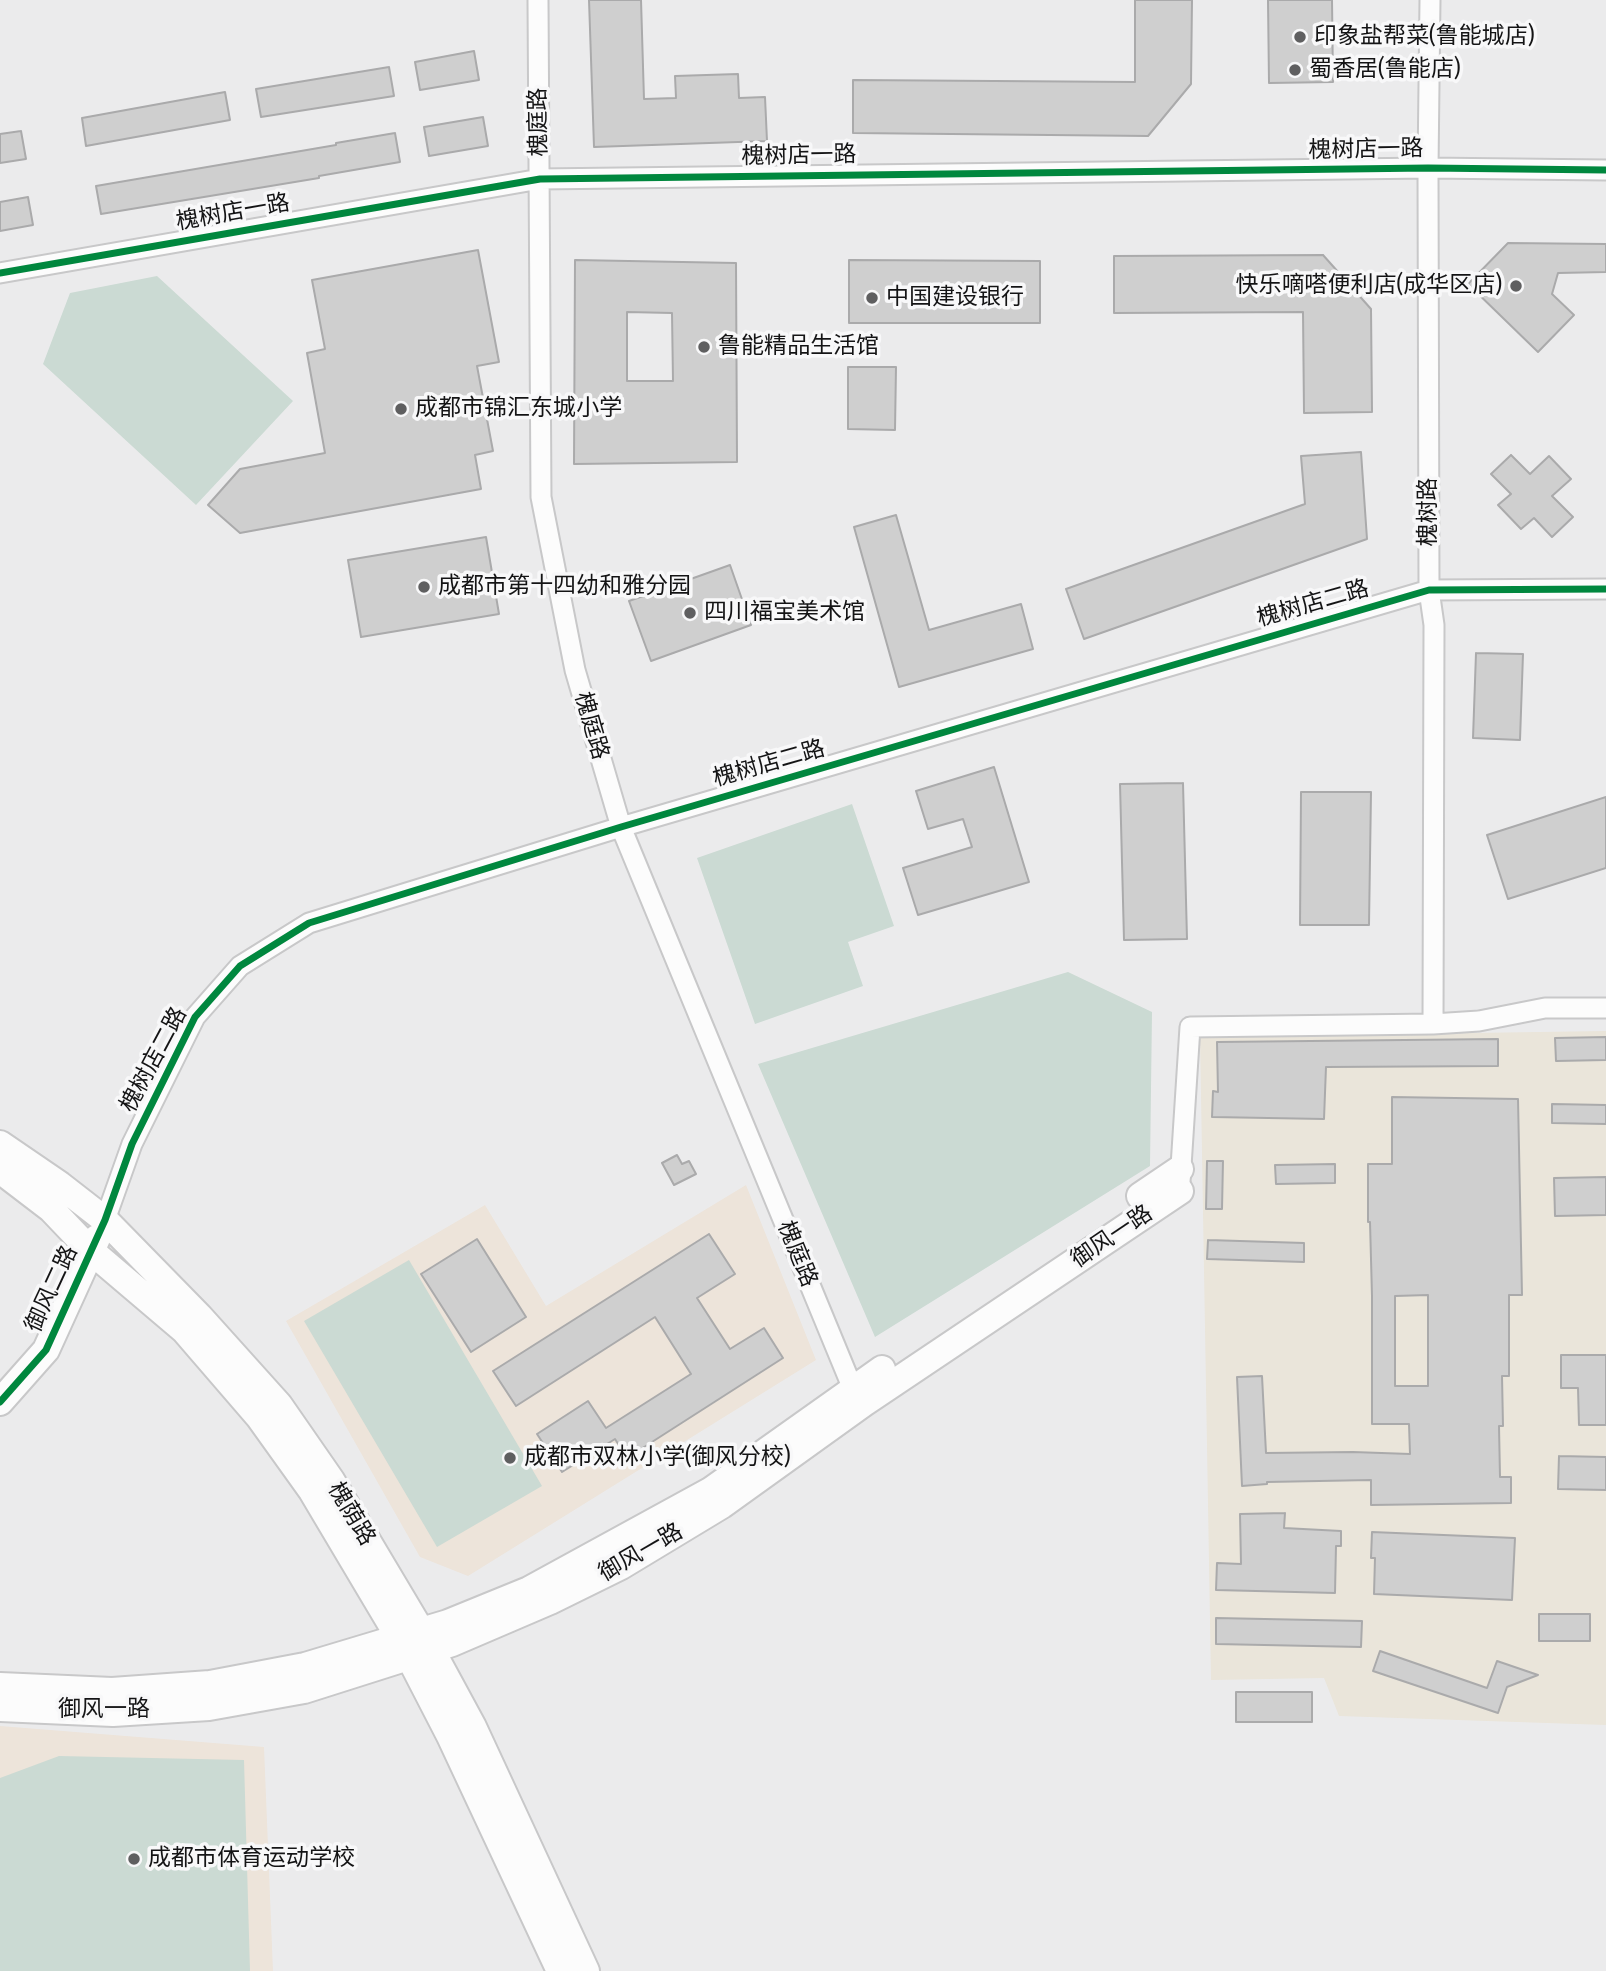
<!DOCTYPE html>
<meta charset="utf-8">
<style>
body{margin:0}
canvas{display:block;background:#ebebec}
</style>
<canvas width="1606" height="1971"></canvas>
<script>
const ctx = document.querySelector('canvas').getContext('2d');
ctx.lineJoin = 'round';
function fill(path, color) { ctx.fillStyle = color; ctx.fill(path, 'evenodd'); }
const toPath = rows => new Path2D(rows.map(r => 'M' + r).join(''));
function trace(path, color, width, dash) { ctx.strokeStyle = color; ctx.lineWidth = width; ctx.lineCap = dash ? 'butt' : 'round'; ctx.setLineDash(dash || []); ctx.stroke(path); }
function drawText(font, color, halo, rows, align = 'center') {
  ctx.font = font + ' "Fira Sans Condensed","Noto Sans SC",sans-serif'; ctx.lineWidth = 7; ctx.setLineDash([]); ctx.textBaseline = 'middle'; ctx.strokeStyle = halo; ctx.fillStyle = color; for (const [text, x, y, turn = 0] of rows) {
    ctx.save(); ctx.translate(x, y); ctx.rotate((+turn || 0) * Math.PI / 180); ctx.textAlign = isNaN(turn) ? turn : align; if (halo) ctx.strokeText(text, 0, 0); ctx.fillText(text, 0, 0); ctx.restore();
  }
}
const industrial = toPath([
 [1606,1031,1606,1725,1339,1716,1324,1678,1211,1680,1200,1037]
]);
const education = toPath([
 [746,1185,816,1360,468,1576,420,1557,286,1321,485,1205,546,1306],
 [0,1726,264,1747,273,1971,0,1971]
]);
const green = toPath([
 [157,276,293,401,196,505,43,364,70,293],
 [852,804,894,926,848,942,863,986,755,1024,697,858],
 [1068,972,1152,1012,1150,1166,875,1337,758,1064],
 [409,1260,542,1486,437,1547,304,1321],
 [59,1756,244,1760,250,1971,0,1971,0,1778]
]);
const building = toPath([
 [589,0,641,0,644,99,676,98,675,76,738,74,739,98,765,97,767,141,594,147,589,0],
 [1135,0,1192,0,1191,84,1148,136,853,133,853,80,1135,82,1135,0],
 [1268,0,1332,0,1333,82,1269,83,1268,0],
 [474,51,479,80,420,90,415,62,474,51],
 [389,67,394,96,261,117,256,89,389,67],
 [225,92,230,120,86,146,82,118,225,92],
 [483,117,488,146,429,156,424,127,483,117],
 [21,131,26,159,0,163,0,134,21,131],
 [395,133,400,162,319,176,319,178,101,214,96,186,336,145,336,143,395,133],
 [28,197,33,225,0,231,0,202,28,197],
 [1508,243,1606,244,1606,272,1558,273,1552,294,1574,315,1538,352,1468,284,1508,243],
 [478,250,499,362,477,366,493,451,475,455,481,489,240,533,208,505,240,469,325,453,307,353,325,349,312,280,478,250],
 [1323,255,1371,309,1372,412,1304,413,1303,312,1114,313,1114,256,1323,255],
 [575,260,736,263,737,462,574,464,575,260],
 [627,312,672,313,673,381,627,381,627,312],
 [849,260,1040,261,1040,323,849,323,849,260],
 [848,367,896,367,895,430,848,429,848,367],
 [1361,452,1367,539,1084,639,1066,589,1305,504,1301,456,1361,452],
 [1511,455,1530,474,1549,456,1571,479,1552,496,1573,517,1552,537,1534,518,1521,529,1498,505,1511,494,1491,474,1511,455],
 [896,515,929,630,1021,604,1033,649,899,687,854,527,896,515],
 [486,537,499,614,361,637,348,560,486,537],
 [730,565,751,625,651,661,629,601,730,565],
 [1476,653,1523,654,1520,740,1473,738,1476,653],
 [994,767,1029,882,918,915,903,868,972,847,963,819,928,829,916,791,994,767],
 [1183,783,1187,939,1124,940,1120,784,1183,783],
 [1301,792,1371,792,1369,925,1300,925,1301,792],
 [1606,797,1606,868,1508,899,1487,835,1606,797],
 [1606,1037,1606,1060,1556,1061,1555,1038,1606,1037],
 [1498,1039,1498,1066,1326,1067,1324,1119,1212,1117,1213,1091,1218,1092,1217,1042,1498,1039],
 [1392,1097,1518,1099,1522,1295,1509,1295,1509,1376,1502,1376,1503,1426,1499,1426,1500,1477,1511,1477,1511,1503,1371,1505,1371,1480,1267,1482,1267,1484,1242,1486,1237,1377,1262,1376,1266,1453,1353,1452,1410,1454,1409,1424,1372,1424,1372,1296,1370,1222,1368,1222,1368,1164,1392,1164,1392,1097],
 [1428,1295,1428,1386,1395,1386,1395,1296,1428,1295],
 [1552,1104,1606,1105,1606,1124,1552,1123,1552,1104],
 [677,1155,682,1164,689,1161,696,1174,674,1185,662,1163,677,1155],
 [1207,1161,1223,1161,1222,1209,1206,1209,1207,1161],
 [1335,1164,1335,1183,1276,1184,1275,1165,1335,1164],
 [1606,1177,1606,1215,1555,1216,1554,1178,1606,1177],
 [709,1234,735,1274,697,1298,730,1349,764,1328,783,1358,627,1458,615,1439,562,1472,537,1434,588,1401,606,1428,691,1374,655,1317,516,1406,493,1371,709,1234],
 [477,1239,526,1317,471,1352,421,1274,477,1239],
 [1208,1240,1304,1243,1304,1262,1207,1259,1208,1240],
 [1561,1355,1606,1355,1606,1425,1579,1425,1578,1388,1561,1388,1561,1355],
 [1559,1456,1606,1457,1606,1490,1558,1489,1559,1456],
 [1285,1513,1284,1528,1341,1531,1341,1546,1336,1546,1335,1593,1216,1590,1217,1563,1241,1564,1240,1514,1285,1513],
 [1372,1532,1515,1538,1512,1600,1374,1594,1375,1558,1371,1558,1372,1532],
 [1539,1614,1590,1614,1590,1641,1539,1641,1539,1614],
 [1216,1618,1362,1621,1361,1647,1216,1644,1216,1618],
 [1380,1651,1487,1688,1497,1661,1538,1675,1507,1687,1498,1713,1373,1671,1380,1651],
 [1236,1692,1312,1692,1312,1722,1236,1722,1236,1692]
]);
const street = toPath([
 [538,0,541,497,575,670,621,827,853,1389,861,1400],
 [1430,0,1428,168,1429,590,1434,625,1433,1024],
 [0,273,540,179,1428,168,1606,170],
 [1180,1182,1190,1027,1433,1024,1479,1021,1545,1008,1606,1008],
 [105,1220,132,1144,195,1017,240,966,309,923,621,827,1429,590,1606,589]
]);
const secondary = toPath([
 [0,1144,60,1185,105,1220,199,1316,279,1405,331,1480,421,1631,473,1727,586,1971],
 [0,1170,51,1209,91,1251,184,1330,259,1417,312,1491,400,1639,450,1736,560,1971],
 [1140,1196,1180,1169],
 [0,1402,46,1350,97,1238],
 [0,1686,112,1691,210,1684,305,1666,448,1623,529,1590,710,1491,882,1369],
 [0,1708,113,1713,209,1707,304,1690,452,1643,550,1601,621,1566,722,1505,864,1403,1180,1191]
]);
const cycleway = toPath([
 [0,273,540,179,1428,168,1606,170],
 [0,1402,46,1350,105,1220,132,1144,195,1017,240,966,309,923,621,827,1429,590,1606,589]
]);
const markers = [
 [1300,37,7,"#5f5f60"],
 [1295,70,7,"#5f5f60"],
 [1516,286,7,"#5f5f60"],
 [872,298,7,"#5f5f60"],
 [704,347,7,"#5f5f60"],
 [401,409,7,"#5f5f60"],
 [424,587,7,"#5f5f60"],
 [690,613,7,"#5f5f60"],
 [510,1458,7,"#5f5f60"],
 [134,1859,7,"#5f5f60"]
];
const poiNames = [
 ["印象盐帮菜(鲁能城店)",1314,37],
 ["蜀香居(鲁能店)",1309,70],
 ["快乐嘀嗒便利店(成华区店)",1502,286,"right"],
 ["中国建设银行",886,298],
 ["鲁能精品生活馆",718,347],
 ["成都市锦汇东城小学",415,409],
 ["成都市第十四幼和雅分园",438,587],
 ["四川福宝美术馆",704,613],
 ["成都市双林小学(御风分校)",524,1458],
 ["成都市体育运动学校",148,1859]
];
const streetNames = [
 ["槐庭路",539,122,-91],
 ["槐树店一路",1366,150,-1],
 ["槐树店一路",799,156,-1],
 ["槐树店一路",233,213,-10],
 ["槐树路",1429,512,-90],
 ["槐树店二路",1313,604,-16],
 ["槐庭路",591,726,74],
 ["槐树店二路",769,764,-16],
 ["槐树店二路",154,1060,-62],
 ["御风一路",1112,1237,-34],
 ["槐庭路",797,1254,68],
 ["御风二路",52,1289,-65],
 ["槐荫路",351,1514,59],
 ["御风一路",641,1553,-30],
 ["御风一路",104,1710]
];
fill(industrial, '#eae5da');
fill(education, '#ede4da');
fill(green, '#cbdad3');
fill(building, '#cfcfcf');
trace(building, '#aaaaab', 2);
trace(street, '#c8c8c9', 23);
trace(secondary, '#c8c8c9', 30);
trace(street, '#fcfcfc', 19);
trace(secondary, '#fcfcfc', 26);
trace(cycleway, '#00873e', 7);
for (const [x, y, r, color] of markers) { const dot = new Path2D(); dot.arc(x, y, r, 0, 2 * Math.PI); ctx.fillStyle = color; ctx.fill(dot); trace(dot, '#f8f8f9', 2.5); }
drawText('23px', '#141415', '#f8f8f9', poiNames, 'left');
drawText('23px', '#141415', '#f8f8f9', streetNames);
</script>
